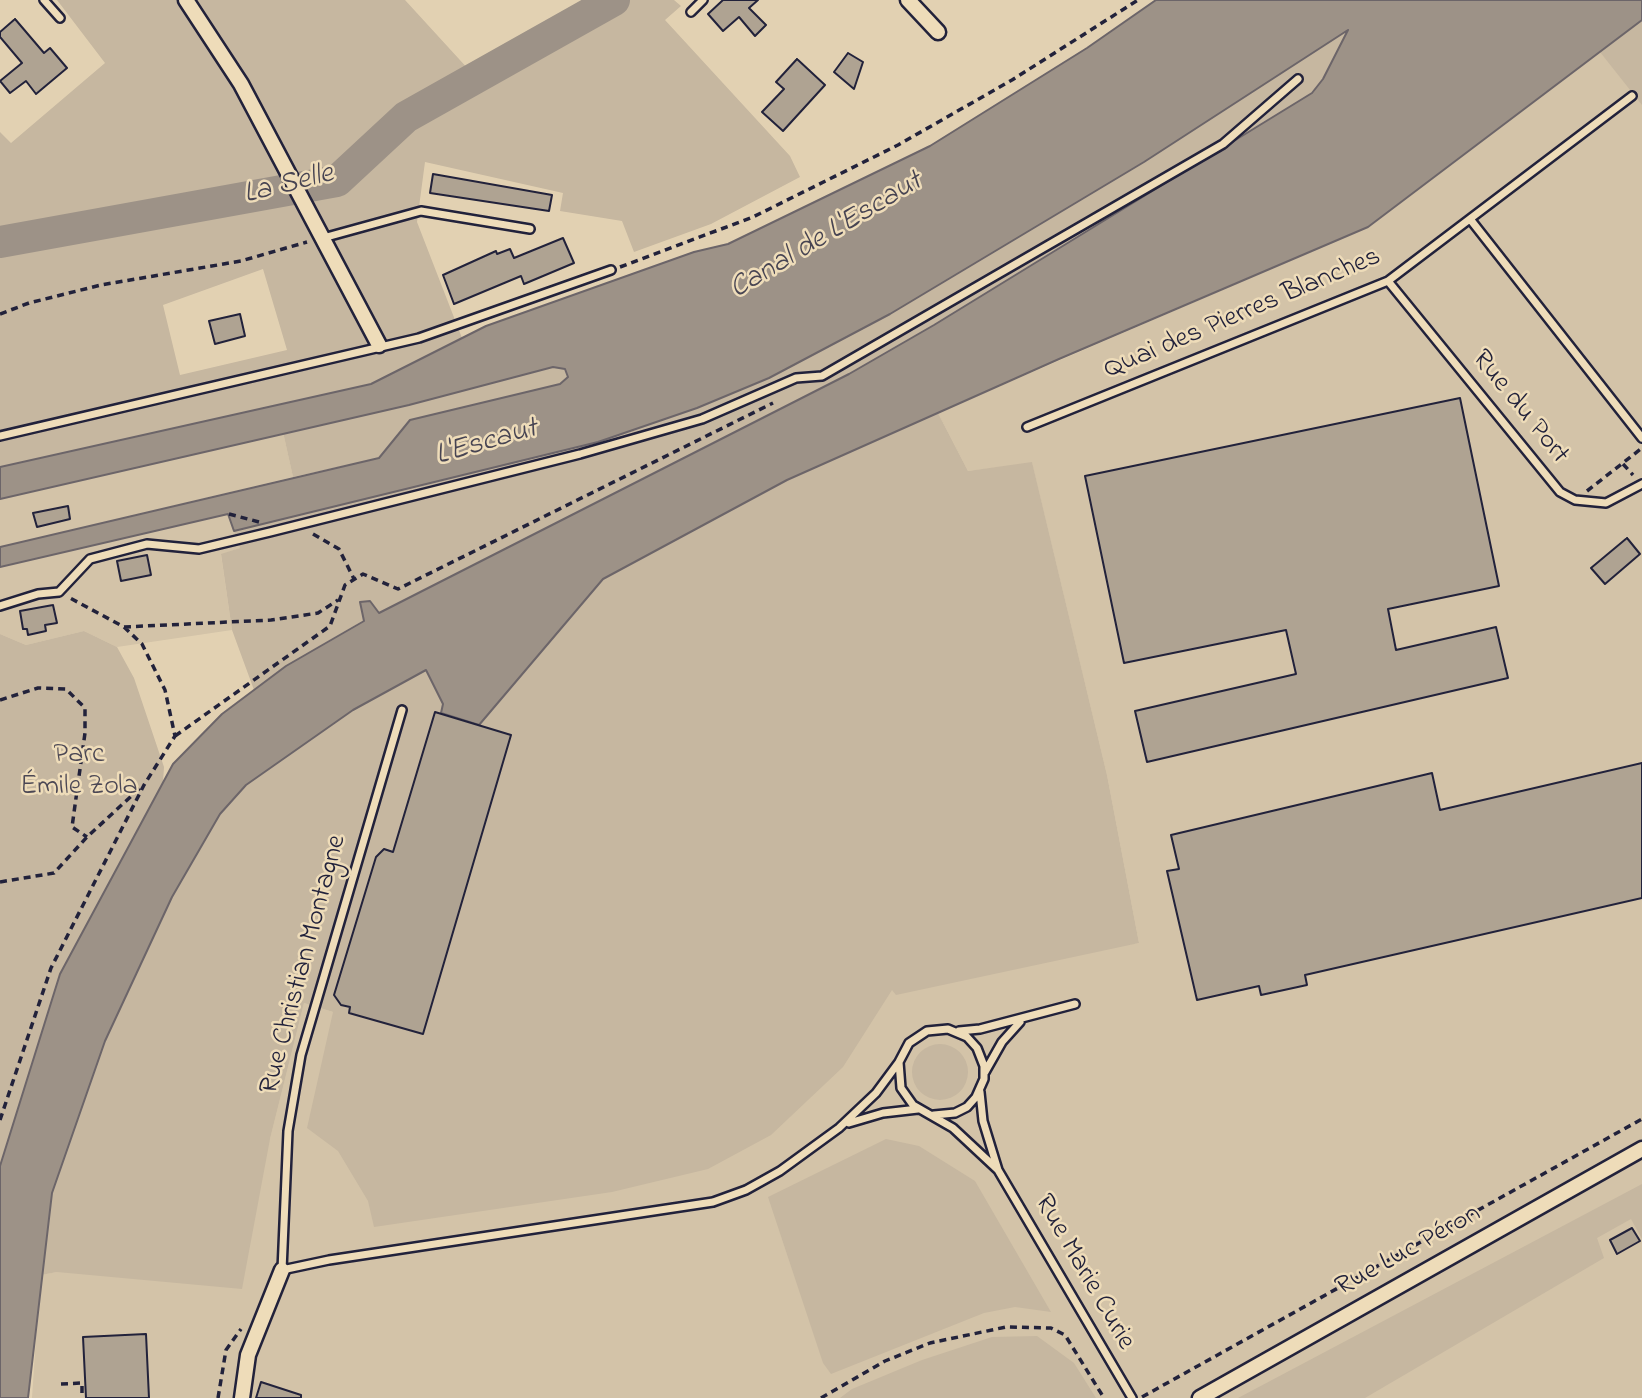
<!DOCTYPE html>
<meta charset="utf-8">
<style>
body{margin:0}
canvas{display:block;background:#e2d1b2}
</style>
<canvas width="1642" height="1398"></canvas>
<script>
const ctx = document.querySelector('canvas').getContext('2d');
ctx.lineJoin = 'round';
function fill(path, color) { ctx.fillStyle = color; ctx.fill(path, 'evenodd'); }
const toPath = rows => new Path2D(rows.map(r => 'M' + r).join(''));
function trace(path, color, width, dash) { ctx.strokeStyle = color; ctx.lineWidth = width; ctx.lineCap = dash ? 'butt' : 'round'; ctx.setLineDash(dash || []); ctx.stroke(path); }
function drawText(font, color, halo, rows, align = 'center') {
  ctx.font = font + ' "Indie Flower",sans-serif'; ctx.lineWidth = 5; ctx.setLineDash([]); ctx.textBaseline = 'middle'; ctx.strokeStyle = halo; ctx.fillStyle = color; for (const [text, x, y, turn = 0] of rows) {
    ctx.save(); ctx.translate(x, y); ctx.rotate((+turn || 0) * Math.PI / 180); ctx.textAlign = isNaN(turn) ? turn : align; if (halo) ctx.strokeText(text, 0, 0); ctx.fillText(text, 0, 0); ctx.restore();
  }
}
const built = toPath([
 [1642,20,1642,1398,32,1398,40,1275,57,1272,270,1139,304,1003,445,1047,1139,943,1107,775,1032,463,968,471,938,413,1368,227],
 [283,432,293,477,0,547,0,499],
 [229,514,240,548,221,555,232,630,117,647,84,631,26,645,0,634,0,567]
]);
const green = toPath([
 [57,0,405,0,470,71,590,0,674,0,681,6,665,20,790,156,800,177,711,224,634,252,622,221,560,211,563,193,425,162,417,222,462,338,372,384,0,467,0,132,11,143,105,63],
 [263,269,287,350,180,375,163,305],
 [1642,20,1642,105,1600,52],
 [1348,29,1323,80,1312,93,934,325,849,374,379,613,370,601,361,602,364,620,286,666,254,690,232,630,221,554,240,548,234,531,598,442,697,408,769,378,890,314,1144,162],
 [553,367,565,369,568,377,560,384,410,420,379,458,293,477,283,432,409,405],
 [938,413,968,471,1032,462,1107,775,1139,943,896,995,892,990,843,1067,771,1135,708,1169,612,1192,374,1227,368,1201,338,1151,307,1128,333,1012,304,1003,270,1139,242,1289,57,1272,41,1275,52,1193,105,1041,172,897,220,814,246,785,353,710,426,670,443,704,479,725,603,579,787,480],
 [84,631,117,647,134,678,164,767,163,782,60,974,0,1166,0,634,26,645],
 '912 1072a28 28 0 1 1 56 0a28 28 0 1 1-56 0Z',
 [886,1139,919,1146,975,1181,1051,1312,1015,1307,984,1313,831,1374,823,1363,768,1197],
 [1642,1184,1642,1239,1631,1219,1597,1238,1604,1258,1365,1398,1238,1398],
 [1037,1336,1074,1363,1096,1398,840,1398,852,1389,922,1360,992,1337]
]);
const water = toPath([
 [1156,0,1642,0,1642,20,1368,227,1059,359,787,480,603,579,479,725,441,713,443,704,426,670,353,710,246,785,220,814,172,897,105,1041,52,1193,28,1398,0,1398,0,1166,60,974,173,764,222,714,286,666,364,621,360,602,370,601,379,613,849,374,934,325,1312,93,1323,79,1348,30,1144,162,890,314,769,378,697,408,598,442,234,531,228,514,0,567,0,547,379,458,410,420,560,384,568,377,565,369,553,367,409,405,0,499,0,467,371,384,486,326,694,252,728,244,930,146,1087,48,1156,0]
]);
const river = toPath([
 [0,242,337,181,406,117,614,0]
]);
const building = toPath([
 [723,0,758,0,749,8,766,25,755,36,739,17,723,31,708,14,723,0],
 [15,19,44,53,50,48,67,68,36,94,26,81,10,93,0,81,22,63,0,37,0,32,15,19],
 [848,53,863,62,854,89,834,72,848,53],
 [797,59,825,85,783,131,762,112,784,89,776,82,797,59],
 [433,174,552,195,549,211,430,193,433,174],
 [563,238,574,263,524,284,521,276,454,304,443,275,496,251,497,254,510,249,514,258,563,238],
 [240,314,245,336,215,344,209,321,240,314],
 [1460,398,1499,586,1388,609,1396,650,1496,627,1508,678,1147,762,1135,711,1296,674,1286,630,1124,663,1085,476,1460,398],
 [68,506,70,519,37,527,33,513,68,506],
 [1627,538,1640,554,1605,584,1591,568,1627,538],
 [147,555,151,575,121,581,117,561,147,555],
 [53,605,57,623,45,625,46,631,28,635,27,629,23,629,20,611,53,605],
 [435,712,511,735,423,1034,349,1013,350,1007,341,1005,334,995,376,857,384,849,393,852,435,712],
 [1642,763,1642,898,1305,975,1307,985,1261,995,1259,986,1197,1000,1167,871,1179,869,1171,835,1432,773,1440,810,1642,763],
 [1632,1228,1640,1241,1617,1254,1610,1240,1632,1228],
 [146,1334,149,1398,86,1398,83,1337,146,1334],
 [261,1382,301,1395,301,1398,256,1398,261,1382]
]);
const path = toPath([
 [620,267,753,217,898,145,1012,80,1138,0],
 [0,314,29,303,101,285,241,261,307,242],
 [1623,464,1633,475],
 [1587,491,1642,448],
 [229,514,259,522],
 [313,534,339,549,354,579],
 [124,627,271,620,318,613,338,600],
 [0,700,38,688,66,689,85,708,85,733,72,827,87,837],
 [175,736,330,626,345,585,363,574,398,589,773,403],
 [0,882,54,873,87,837,140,788],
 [0,1120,51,968,144,785,175,736,165,690,142,644,124,627,70,598],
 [61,1384,82,1383,82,1398],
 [1142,1397,1642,1119],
 [218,1398,226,1350,241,1329],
 [821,1398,885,1361,930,1343,1006,1327,1051,1328,1065,1335,1104,1398]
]);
const lane = toPath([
 [44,0,60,18],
 [691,12,703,0],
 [1470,219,1642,438],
 [323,238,421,211,530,229],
 [1388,281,1560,492,1575,500,1606,503,1642,484],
 [1027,427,1388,281,1632,96],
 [0,436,419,338,611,270],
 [0,606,38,594,59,592,90,559,147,544,199,549,270,532,580,454,702,419,796,378,822,376,1223,144,1298,79],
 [402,710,301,1055,288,1131,282,1270,329,1260,713,1202,746,1190,780,1171,839,1128,876,1093,899,1062],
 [959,1031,980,1029,1075,1004],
 [985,1072,1002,1042,1020,1022],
 [980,1092,983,1121,998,1170,1132,1398],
 [934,1115,955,1113,967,1107,976,1097,984,1079,984,1066,977,1048,967,1037,948,1029,927,1031,909,1043,899,1062,901,1088,913,1105,953,1128,998,1170],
 [849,1123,883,1113,918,1109]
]);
const street = toPath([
 [186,0,241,84,379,345],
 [908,0,938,32],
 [242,1398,248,1355,282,1270],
 [1200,1398,1642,1149]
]);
const streetNames = [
 ["Quai des Pierres Blanches",1243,315,-23],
 ["Rue du Port",1519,408,51],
 ["Rue Christian Montagne",305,965,-75],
 ["Rue Luc Péron",1409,1252,-29],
 ["Rue Marie Curie",1083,1273,60]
];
const parkNames = [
 ["Parc",79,756],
 ["Émile Zola",79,788]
];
const waterNames = [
 ["La Selle",289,186,-14],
 ["Canal de L'Escaut",827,237,-31],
 ["L'Escaut",487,444,-16]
];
fill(built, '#d3c3a8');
fill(green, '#c6b7a0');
fill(water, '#9d9287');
trace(water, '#6c6569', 2);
trace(river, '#9d9287', 32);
fill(building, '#afa392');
trace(building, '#22223b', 2);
trace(lane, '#22223b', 12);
trace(street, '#22223b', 19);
trace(path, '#22223b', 3.5, [7, 5]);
trace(lane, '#eedcb9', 7);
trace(street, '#eedcb9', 14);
drawText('28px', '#22223b', '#eedcb9', streetNames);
drawText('28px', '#4b4754', '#eedcb9', parkNames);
drawText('italic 30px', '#474452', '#eedcb9', waterNames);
</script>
